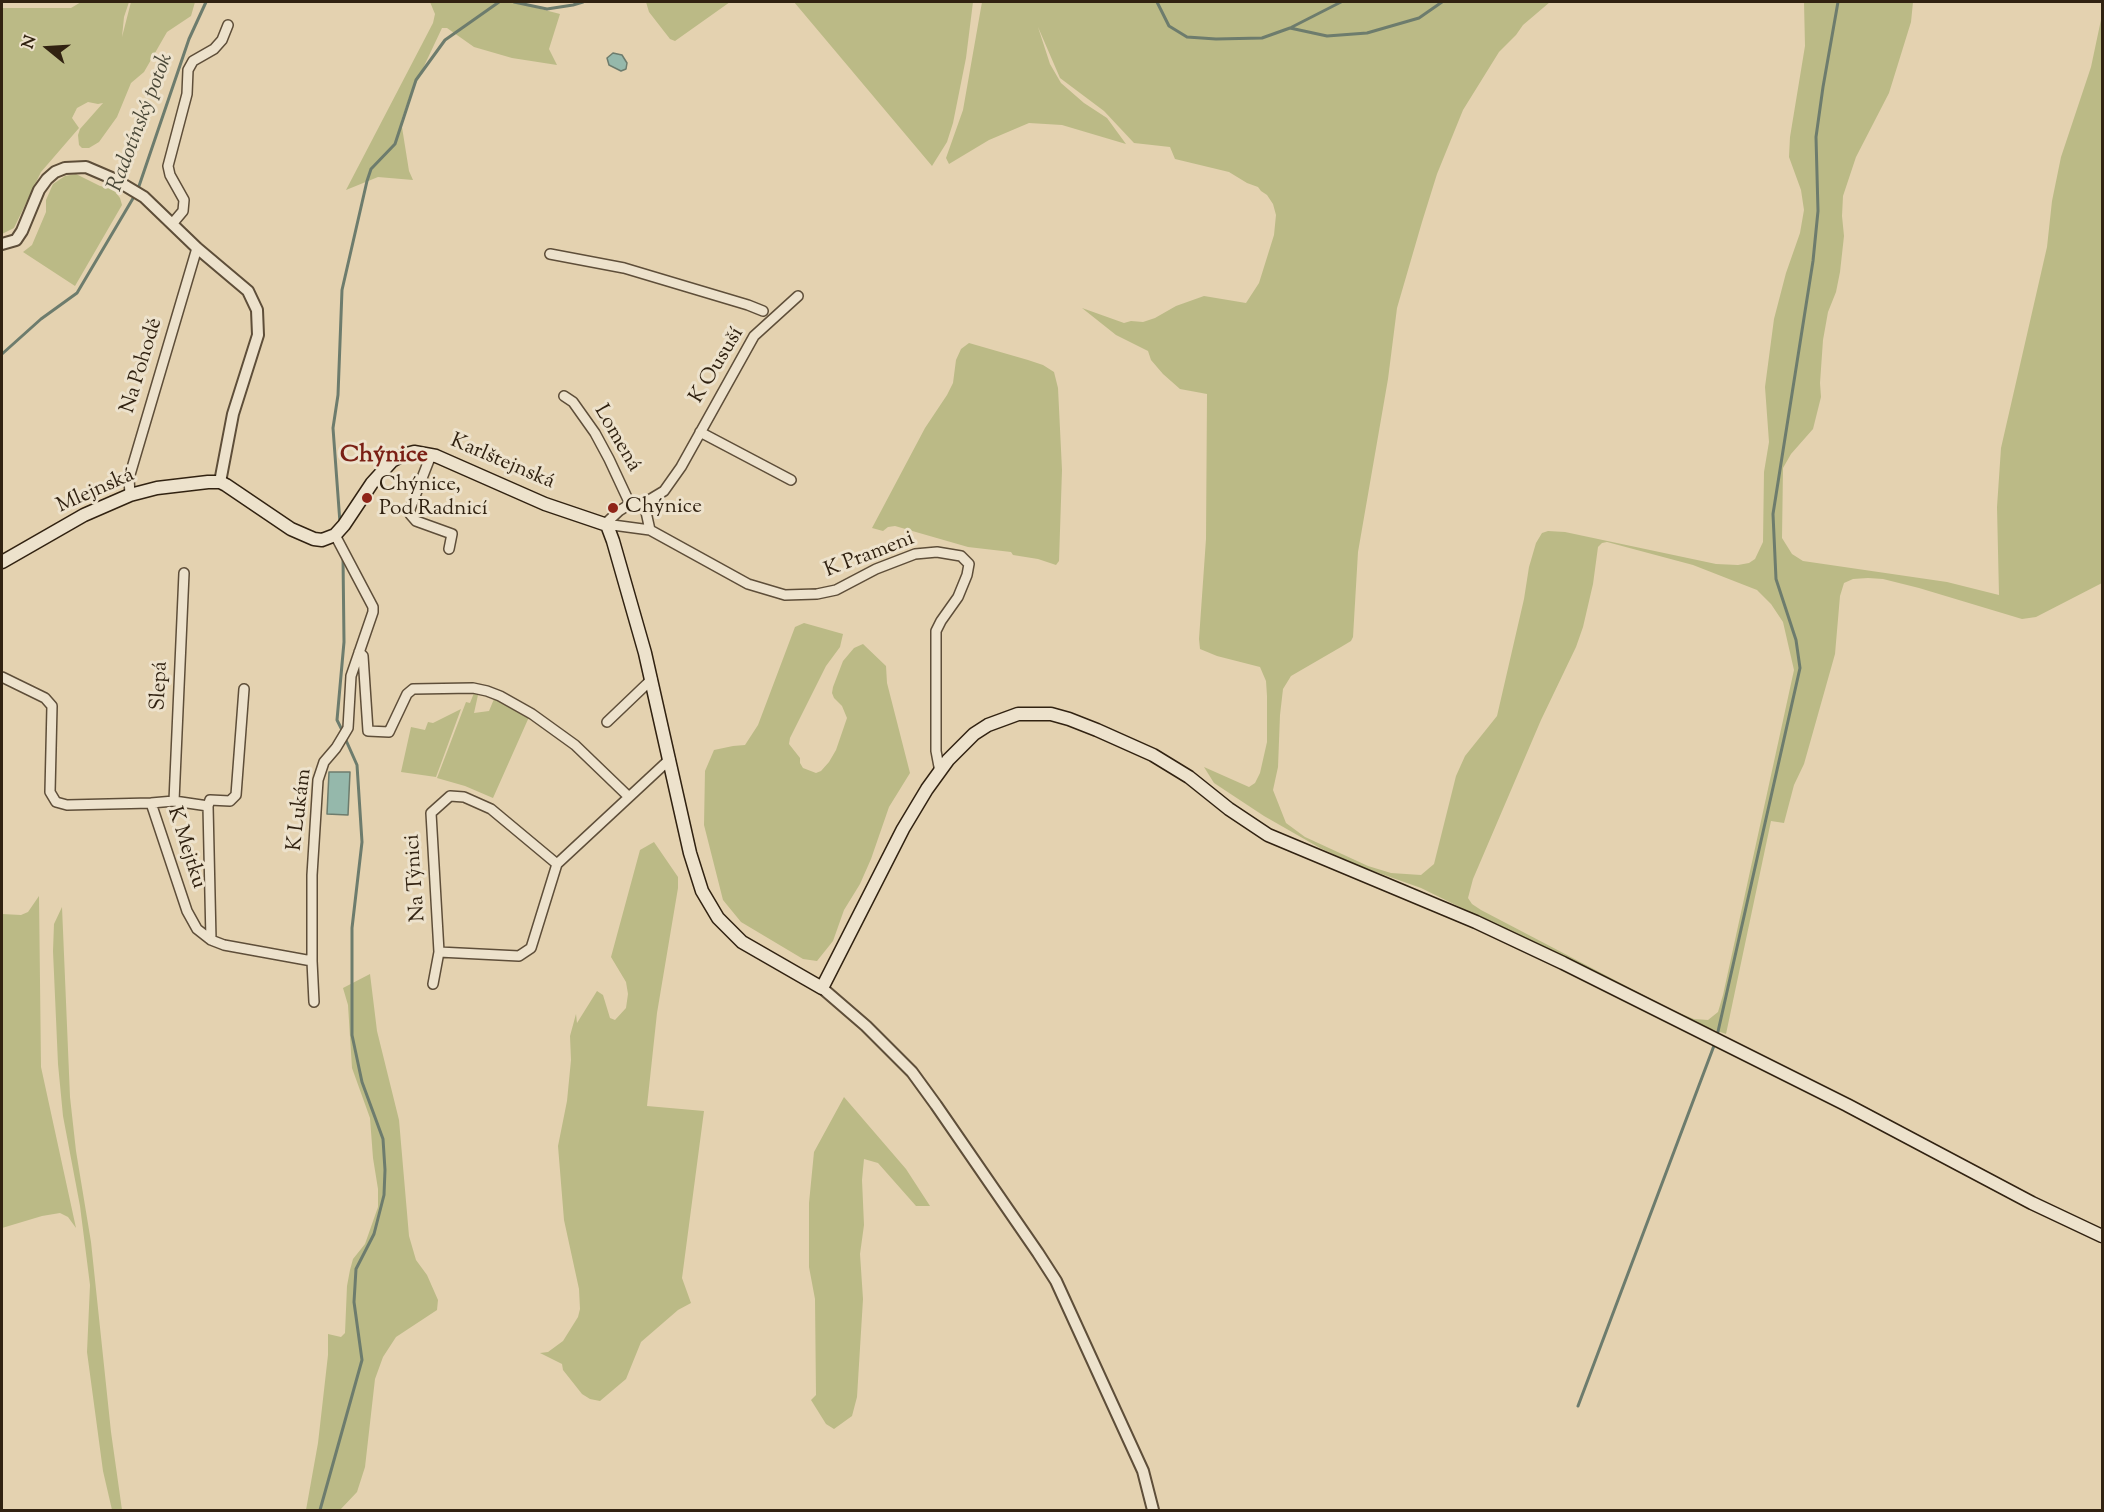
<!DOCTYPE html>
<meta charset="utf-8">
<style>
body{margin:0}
#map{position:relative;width:2104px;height:1512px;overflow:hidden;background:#e4d2b0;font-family:"Sorts Mill Goudy",serif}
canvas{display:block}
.frame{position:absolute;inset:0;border:3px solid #312211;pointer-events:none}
.north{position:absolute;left:18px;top:18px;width:60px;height:60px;-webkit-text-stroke:4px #ede2cc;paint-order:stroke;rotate:288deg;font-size:16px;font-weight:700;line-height:24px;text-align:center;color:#312211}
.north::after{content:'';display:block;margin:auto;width:21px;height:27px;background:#312211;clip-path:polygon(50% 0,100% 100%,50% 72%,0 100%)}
</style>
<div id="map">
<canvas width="2104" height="1512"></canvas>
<div class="frame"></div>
<div class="north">N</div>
</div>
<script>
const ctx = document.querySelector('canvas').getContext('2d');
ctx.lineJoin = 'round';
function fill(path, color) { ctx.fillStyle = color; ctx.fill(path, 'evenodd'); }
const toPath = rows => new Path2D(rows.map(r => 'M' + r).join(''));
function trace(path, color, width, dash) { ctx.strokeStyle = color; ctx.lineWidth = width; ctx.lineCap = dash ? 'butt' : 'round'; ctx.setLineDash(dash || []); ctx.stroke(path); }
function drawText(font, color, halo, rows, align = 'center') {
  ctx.font = font + ' "Sorts Mill Goudy",serif'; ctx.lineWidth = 6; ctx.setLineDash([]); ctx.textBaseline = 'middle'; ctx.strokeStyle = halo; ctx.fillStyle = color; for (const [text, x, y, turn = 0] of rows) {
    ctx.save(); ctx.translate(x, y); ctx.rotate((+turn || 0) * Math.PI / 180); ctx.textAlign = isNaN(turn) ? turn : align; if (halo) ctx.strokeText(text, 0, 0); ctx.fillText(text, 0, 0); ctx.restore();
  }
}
const green = toPath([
 [81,2,129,2,124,17,122,37,131,2,195,2,191,16,167,32,144,72,131,83,117,117,99,142,89,148,82,148,79,145,78,135,80,129,103,103,98,104,88,102,77,108,72,118,79,128,41,172,14,228,2,234,2,8,71,8],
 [430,2,514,2,560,14,549,49,557,65,512,58,474,47,447,28,442,28,409,98,401,121,409,171,413,180,378,177,346,190,433,23,435,14],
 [646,2,730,2,675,41,670,39,649,12],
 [794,2,973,2,966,58,953,123,947,142,932,166],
 [982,2,1550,2,1523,25,1516,35,1499,52,1463,110,1437,174,1422,222,1397,308,1388,379,1358,552,1353,637,1351,641,1341,647,1291,676,1283,689,1280,715,1278,767,1273,790,1286,823,1305,837,1368,866,1391,873,1421,875,1434,864,1456,776,1465,756,1497,716,1524,599,1529,567,1536,543,1542,533,1548,531,1565,532,1716,564,1738,565,1749,563,1755,559,1763,542,1764,472,1769,442,1765,387,1774,319,1786,273,1800,233,1804,210,1801,190,1789,157,1790,137,1805,46,1804,2,1913,2,1911,22,1889,93,1856,157,1843,196,1842,216,1844,236,1840,272,1836,292,1828,312,1823,340,1820,383,1821,397,1813,429,1791,454,1783,468,1782,538,1792,554,1803,561,1947,582,1999,595,1997,507,2001,448,2047,247,2052,201,2061,157,2091,67,2102,15,2102,583,2036,617,2022,619,1919,588,1883,579,1868,578,1853,579,1844,583,1840,596,1835,654,1804,764,1794,785,1784,823,1771,821,1726,1034,1700,1025,1421,888,1359,866,1320,848,1264,816,1214,783,1204,767,1249,787,1255,783,1260,773,1267,742,1267,696,1266,681,1260,667,1217,656,1200,649,1199,639,1206,539,1207,394,1180,389,1163,374,1151,360,1148,351,1116,335,1082,308,1124,323,1131,321,1143,322,1155,318,1176,306,1204,296,1246,303,1259,283,1274,235,1276,215,1273,204,1267,195,1261,191,1258,187,1247,183,1229,172,1175,159,1170,147,1134,143,1104,111,1060,78,1038,27,1050,64,1061,83,1084,103,1107,118,1126,144,1062,125,1029,123,989,140,949,164,946,158,963,110],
 [1607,542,1693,565,1757,590,1771,604,1783,622,1794,670,1723,995,1718,1012,1708,1020,1694,1019,1672,1010,1481,910,1472,904,1468,898,1473,879,1541,720,1576,647,1583,627,1593,584,1598,547,1602,543],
 [76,174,100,186,113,189,120,198,122,205,75,286,23,252,32,245,46,212,46,200,53,184,65,176],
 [969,343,1028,360,1043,365,1054,372,1058,388,1062,470,1059,561,1056,565,1038,559,1013,555,1011,552,968,547,895,526,888,527,883,531,872,528,925,428,947,395,953,383,956,360,961,349],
 [804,623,843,634,840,647,826,666,790,738,789,744,800,758,800,763,803,768,816,773,821,771,829,762,836,750,847,718,842,706,834,698,832,693,833,687,843,661,854,648,863,644,886,666,887,683,910,773,889,807,871,859,860,884,844,910,833,941,817,961,803,959,741,922,723,900,704,825,705,771,714,750,733,746,745,745,758,725,795,627],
 [474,693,478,695,474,713,489,711,494,699,529,717,493,798,465,786,437,778,466,702,470,703],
 [461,709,436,777,401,772,411,727,425,730,428,722,433,723],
 [654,842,678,877,678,888,657,1013,647,1106,704,1111,682,1278,691,1303,678,1310,641,1342,626,1379,600,1401,590,1399,582,1394,563,1370,562,1364,540,1353,548,1352,563,1341,578,1317,580,1309,579,1289,564,1220,558,1146,567,1101,571,1060,570,1036,576,1014,577,1023,597,991,603,995,610,1018,615,1020,626,1008,628,994,626,982,611,957,640,850],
 [39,896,41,1067,76,1228,68,1217,60,1213,42,1216,2,1228,2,914,21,915,28,912],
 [62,907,70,1097,76,1151,91,1242,111,1432,122,1510,112,1510,103,1471,87,1352,90,1285,80,1206,63,1116,58,1064,53,951,54,924],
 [370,974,377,1031,399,1120,409,1236,416,1260,427,1275,438,1300,437,1310,396,1337,383,1357,375,1379,365,1467,357,1492,340,1510,306,1510,318,1443,328,1355,328,1334,341,1337,345,1333,347,1286,350,1270,353,1259,365,1244,378,1207,378,1189,373,1158,370,1118,352,1068,348,1005,343,988],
 [844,1097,906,1169,930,1206,916,1206,878,1163,864,1159,862,1180,864,1225,860,1254,863,1299,857,1397,852,1416,834,1429,826,1424,811,1400,816,1395,815,1299,809,1267,809,1203,814,1152]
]);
const water = toPath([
 [613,53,622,55,627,63,626,69,621,71,609,65,607,58,613,53],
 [329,772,350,772,348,815,327,814,329,772]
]);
const stream = toPath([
 [514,2,547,9,573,5,583,2],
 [1157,2,1169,26,1187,37,1216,39,1262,38,1290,28,1327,36,1367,33,1419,18,1442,2],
 [1292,27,1341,2],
 [138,189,189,39,206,2],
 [2,354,41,319,77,293,135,195],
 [340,523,333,428,338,395,342,290,367,181,371,169,395,144,416,80,445,40,499,2],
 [343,732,337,720,344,642,343,557],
 [1717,1036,1800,668,1796,640,1776,579,1773,514,1813,261,1818,211,1816,137,1823,87,1838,2],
 [1578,1406,1715,1043],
 [320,1510,362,1360,354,1302,356,1269,374,1234,384,1195,385,1170,383,1139,362,1082,352,1035,352,928,362,842,357,765,345,738]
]);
const minor = toPath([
 [172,224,183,211,184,200,170,175,168,166,187,94,188,70,193,61,214,49,222,40,228,25],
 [550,254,624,268,748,305,763,311],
 [564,396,573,402,595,433,609,459,630,504],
 [700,432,791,480],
 [431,455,410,509,410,514,416,521,452,534,449,549],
 [130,495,129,478,197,248],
 [644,503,650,530],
 [605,524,650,530,748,584,785,595,817,594,836,590,876,569,915,554,937,552,961,556,969,564,967,575,958,597,941,621,936,631,936,751,940,772],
 [605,524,619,511,630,504,644,503,664,491,681,467,754,336,798,296],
 [359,652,363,656,368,731,389,732,407,694,413,689,473,688,487,691,500,696,532,714,575,745,629,797],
 [2,677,45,698,52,706,50,792,56,802,67,805,151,803,174,801,208,806,211,940],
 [607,722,652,679],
 [174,801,184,573],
 [151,803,187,911,197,929,211,940,224,945,312,961],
 [208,806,210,800,230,801,236,795,244,689],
 [439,952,519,956,531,948,557,864,670,759],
 [433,984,439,952,431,813,450,796,464,797,491,809,557,864],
 [314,1002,312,961,312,875,318,780,324,762,336,748,348,728,351,676,373,612,373,607,335,535]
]);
const tertiary = toPath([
 [2,244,16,240,22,231,39,190,47,179,55,172,65,168,86,167,114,179,144,197,197,248,248,291,257,310,258,335,233,414,220,482],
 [822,988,866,1026,912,1072,936,1105,1038,1253,1056,1281,1143,1471,1153,1510]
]);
const secondary = toPath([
 [2,562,84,515,130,495,157,488,208,482,220,482,226,485,291,529,314,539,322,540,335,535,344,525,372,483,392,461,403,455,414,452,436,456,545,504,607,525,613,541,645,653,690,853,702,891,718,918,742,942,822,988,903,829,927,789,948,760,974,734,988,725,1018,714,1051,714,1069,719,1097,730,1153,755,1189,777,1229,809,1268,835,1476,922,1563,963,1847,1105,2032,1203,2102,1236]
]);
const markers = [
 [367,498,6,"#8f2418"],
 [613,508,6,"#8f2418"]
];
const streetNames = [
 ["Na Pohodě",143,366,-73],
 ["K Ousuší",718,366,-59],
 ["Lomená",616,439,60],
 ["Karlštejnská",502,463,23],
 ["Mlejnská",96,492,-24],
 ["K Prameni",870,556,-21],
 ["Slepá",161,686,-87],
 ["K Lukám",301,810,-83],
 ["K Mejtku",185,848,72],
 ["Na Týnici",417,878,-94]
];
const poiNames = [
 ["Chýnice,",379,486],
 ["Pod Radnicí",379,510],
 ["Chýnice",625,508]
];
const waterNames = [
 ["Radotínský potok",142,123,-69]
];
const quarterNames = [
 ["Chýnice",384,457]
];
fill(green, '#bbba86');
fill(water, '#95b8ab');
trace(water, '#6d7c6d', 1.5);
trace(stream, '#6d7c6d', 3);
trace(minor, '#5e4e39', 12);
trace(tertiary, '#5e4e39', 14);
trace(secondary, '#312211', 15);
trace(minor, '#ede2cc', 9);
trace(tertiary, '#ede2cc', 10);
trace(secondary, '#ede2cc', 12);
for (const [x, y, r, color] of markers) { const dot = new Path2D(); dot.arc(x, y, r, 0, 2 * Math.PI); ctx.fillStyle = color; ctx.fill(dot); trace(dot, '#ede2cc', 2); }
drawText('21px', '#312211', '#ede2cc', streetNames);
drawText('21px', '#312211', '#ede2cc', poiNames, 'left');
drawText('italic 22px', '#4a4838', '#ede2cc', waterNames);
drawText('bold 24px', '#7a1f14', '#ede2cc', quarterNames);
</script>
